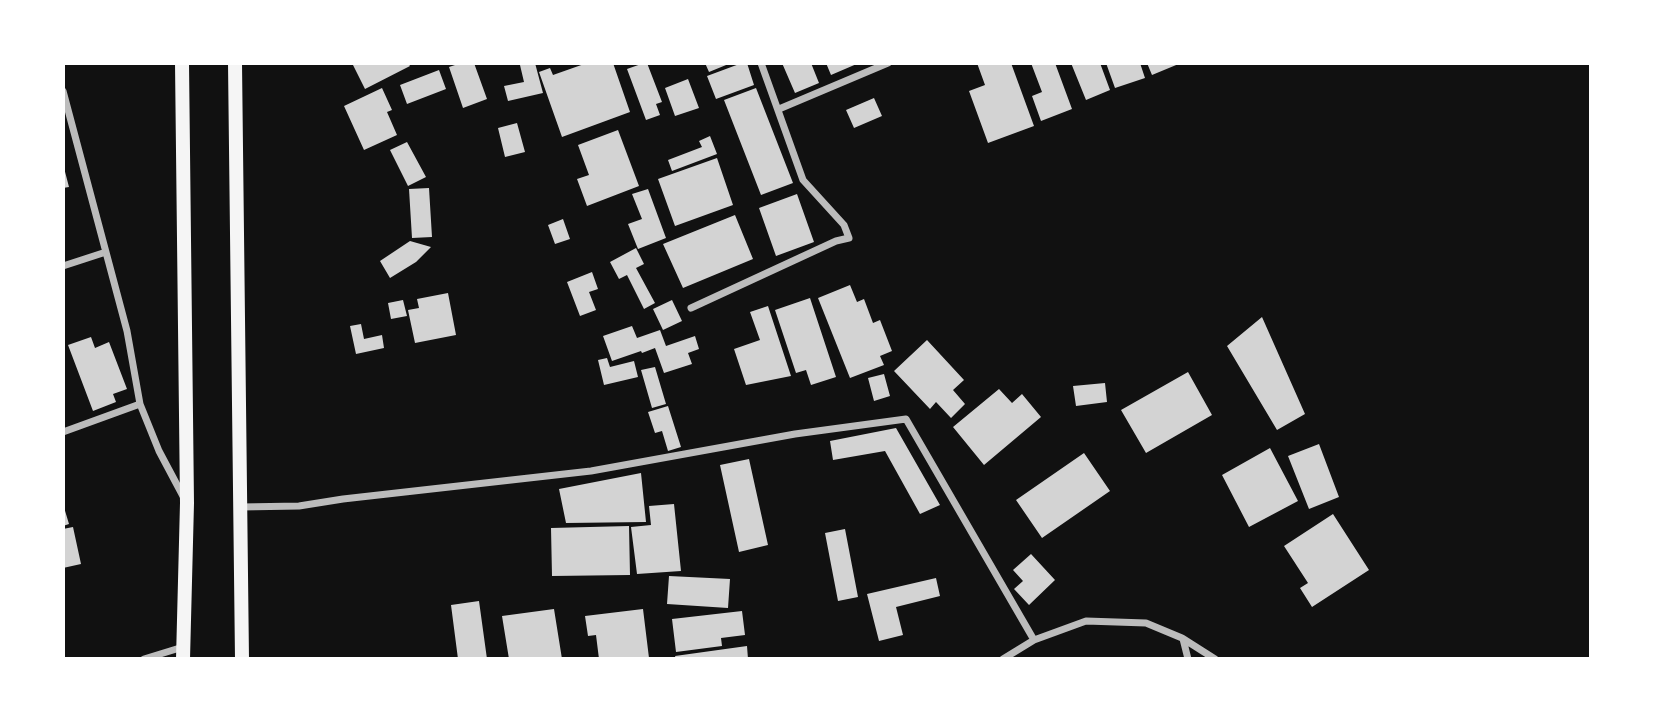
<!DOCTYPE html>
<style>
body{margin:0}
#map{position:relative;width:1654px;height:722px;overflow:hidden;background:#111;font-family:Merriweather,serif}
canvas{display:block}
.frame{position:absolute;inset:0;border:65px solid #fff;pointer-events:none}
</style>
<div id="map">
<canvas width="1654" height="722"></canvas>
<div class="frame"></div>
</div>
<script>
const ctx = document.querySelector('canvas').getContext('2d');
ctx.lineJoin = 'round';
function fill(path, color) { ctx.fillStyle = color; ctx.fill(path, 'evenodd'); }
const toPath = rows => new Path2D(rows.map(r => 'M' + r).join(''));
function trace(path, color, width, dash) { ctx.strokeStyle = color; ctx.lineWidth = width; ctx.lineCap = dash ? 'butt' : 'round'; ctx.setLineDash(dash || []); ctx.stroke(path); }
const building = toPath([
 [352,63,408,63,410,66,365,89],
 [461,63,474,63,487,99,463,108,449,67],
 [529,63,535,63,543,93,508,101,504,86,524,82,520,65],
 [587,63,613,63,630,112,562,137,539,72,550,68,553,75],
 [644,63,647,63,662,102,656,104,660,115,646,120,627,69],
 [705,63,731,63,709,72],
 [742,63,747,63,754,85,716,99,707,76],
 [782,63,811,63,819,83,795,93],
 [826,63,859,63,831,75],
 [977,63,1011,63,1034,126,988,143,969,91,985,85],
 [1031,63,1055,63,1072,109,1041,121,1032,96,1042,92],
 [1071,63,1100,63,1110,90,1086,100],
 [1106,63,1140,63,1145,78,1115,88],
 [1147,63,1181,63,1152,75],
 [439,70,446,89,407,104,400,85],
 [688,79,699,108,675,116,665,88],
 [382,88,392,110,387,112,397,135,364,150,344,106],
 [756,88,793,183,761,195,724,100],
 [874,98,882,116,854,128,846,110],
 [517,123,525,152,505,157,498,128],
 [618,130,639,186,587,206,577,179,589,175,578,145],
 [710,136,717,154,672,171,668,160,702,147,699,141],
 [407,142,426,177,408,186,390,150],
 [717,158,733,205,675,226,658,179],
 [63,164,69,187,63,188],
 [429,188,432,237,412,238,409,189],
 [648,189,666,238,638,249,628,224,642,219,632,194],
 [797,194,814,242,776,256,759,208],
 [735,215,753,259,683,288,663,244],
 [563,219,570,239,555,244,548,225],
 [410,241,431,247,416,262,390,278,380,261],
 [636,248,644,264,636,268,655,303,644,309,627,275,619,279,610,262],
 [592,272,598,289,589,292,596,310,580,316,567,282],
 [850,285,857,302,864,299,873,323,880,320,892,351,880,356,884,365,850,378,818,298],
 [448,293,456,335,415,343,408,310,419,308,417,299],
 [810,298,836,377,811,385,806,370,796,373,775,310],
 [403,300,407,316,391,319,388,303],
 [672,300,682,321,663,330,653,309],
 [768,306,791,376,746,385,734,349,760,340,750,312],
 [1262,317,1305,414,1277,430,1227,346],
 [361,324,364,339,382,335,384,348,356,354,350,326],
 [632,326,637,338,660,330,666,346,695,336,699,349,688,353,692,364,664,373,655,348,642,353,641,351,612,361,603,336],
 [91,337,95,348,109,342,127,389,113,394,116,402,93,411,68,345],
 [927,340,964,380,953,390,965,404,951,418,936,402,930,409,894,371],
 [607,358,610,367,634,361,638,377,604,385,598,360],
 [655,367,666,404,652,408,641,370],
 [1188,372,1212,415,1146,453,1121,410],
 [884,374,890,396,874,401,868,378],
 [1105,383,1107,402,1076,406,1073,386],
 [999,389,1012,403,1022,394,1041,417,984,465,953,427],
 [668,406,681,447,668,451,662,431,655,433,648,412],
 [896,428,940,505,920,514,885,451,833,460,830,441],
 [1319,444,1339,497,1309,509,1288,456],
 [1270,448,1298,501,1249,527,1222,475],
 [1084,453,1110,491,1042,538,1016,500],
 [749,459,768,545,739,552,720,465],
 [641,473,646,522,566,523,559,489],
 [63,504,69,524,63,526],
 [674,504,681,571,637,574,631,527,651,525,649,506],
 [1333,514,1369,570,1312,607,1300,588,1308,583,1284,546],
 [629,526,630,575,552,576,551,528],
 [73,527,81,564,63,568,63,529],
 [845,529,858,597,838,601,825,533],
 [1031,554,1055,580,1029,605,1014,589,1023,581,1013,570],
 [669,576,730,579,728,608,667,604],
 [936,578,940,596,896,607,903,635,879,641,867,594],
 [479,601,487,659,458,659,451,605],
 [554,609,562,659,509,659,502,616],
 [643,609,649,658,599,659,596,635,588,636,585,616],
 [742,611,745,635,721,638,722,646,676,652,672,619],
 [747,646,748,659,676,659,675,656]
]);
const minor = toPath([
 [63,91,127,331,140,404,159,451,184,498],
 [779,109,888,63],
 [63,266,106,252],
 [691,308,836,241,849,238,844,225,803,180,761,63],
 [63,432,140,404],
 [241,507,299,506,343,499,591,471,795,434,906,419,1034,640,1086,621,1146,623,1182,638,1215,659],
 [1183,639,1188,659],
 [144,659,183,647],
 [1003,659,1034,640]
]);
const secondary = toPath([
 [182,63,187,503,183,659],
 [235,63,242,659]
]);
fill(building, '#d3d3d3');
trace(minor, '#bcbcbc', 7);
trace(secondary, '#f5f5f5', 14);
</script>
